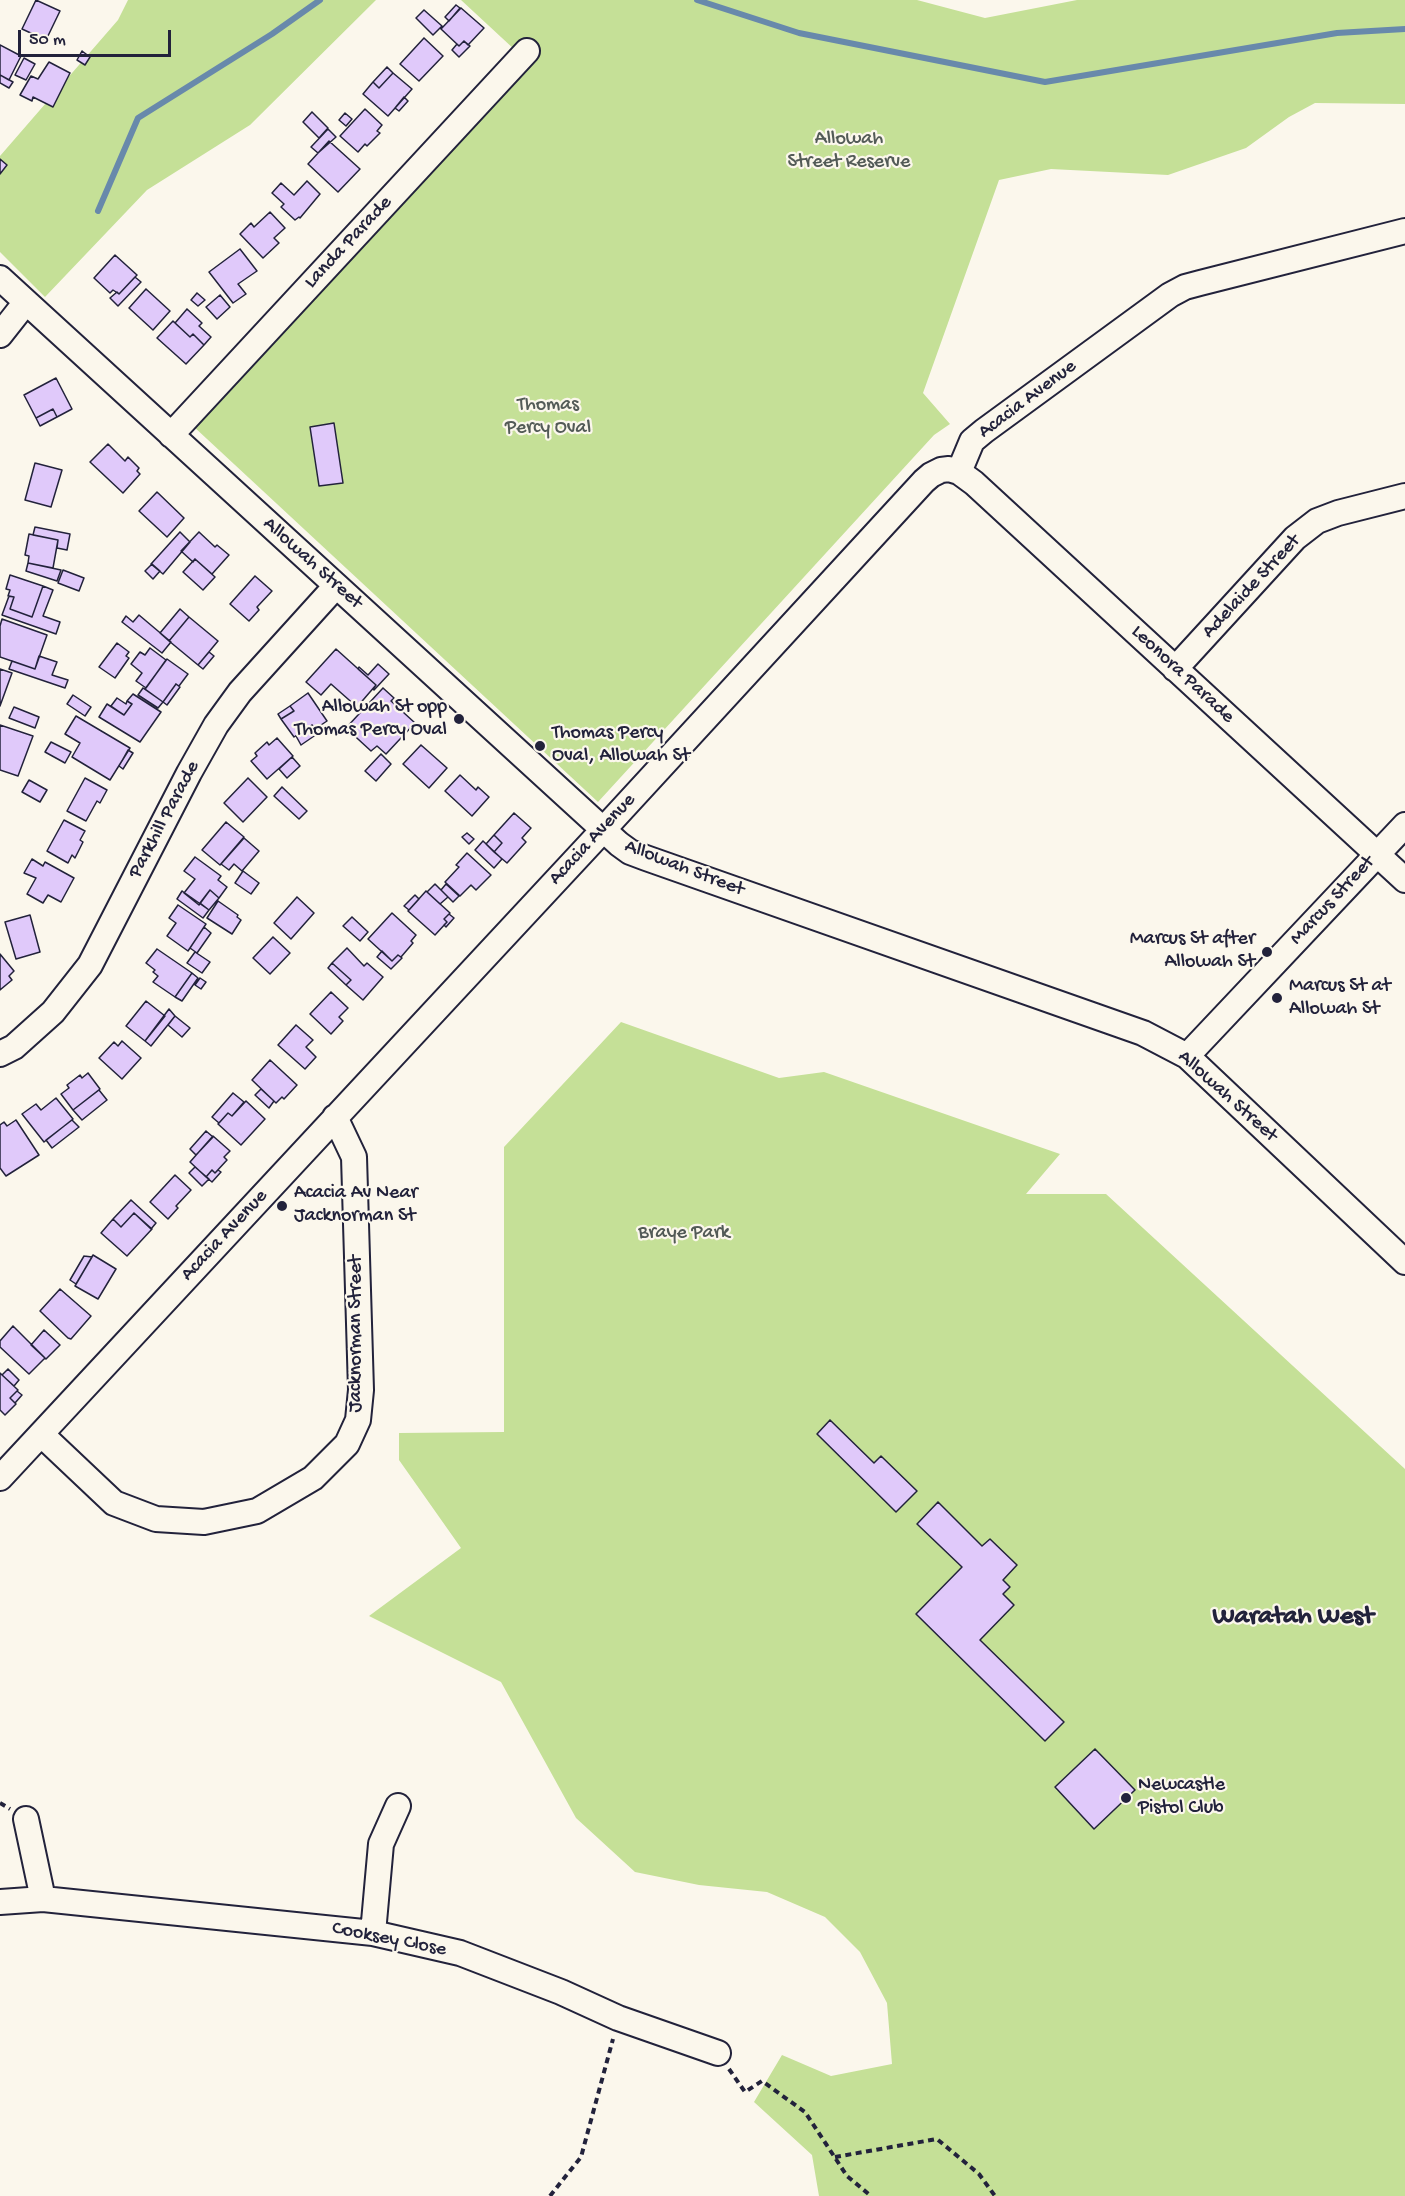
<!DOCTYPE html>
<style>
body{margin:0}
#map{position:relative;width:1405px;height:2196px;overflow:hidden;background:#fbf7ec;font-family:"Gochi Hand",sans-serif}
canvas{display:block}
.scale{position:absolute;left:18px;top:30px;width:153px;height:27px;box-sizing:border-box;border:3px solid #22223b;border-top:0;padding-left:8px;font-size:18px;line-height:21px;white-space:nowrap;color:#22223b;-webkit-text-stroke:4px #fbf7ec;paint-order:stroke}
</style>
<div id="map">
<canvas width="1405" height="2196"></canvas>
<div class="scale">50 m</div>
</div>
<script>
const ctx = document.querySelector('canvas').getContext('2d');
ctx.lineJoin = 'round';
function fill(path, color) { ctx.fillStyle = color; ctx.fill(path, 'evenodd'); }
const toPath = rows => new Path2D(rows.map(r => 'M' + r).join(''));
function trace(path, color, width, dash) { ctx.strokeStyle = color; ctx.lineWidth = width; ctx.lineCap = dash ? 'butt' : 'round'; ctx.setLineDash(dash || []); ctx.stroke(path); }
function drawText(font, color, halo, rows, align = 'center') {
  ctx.font = font + ' "Gochi Hand",sans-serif'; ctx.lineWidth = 4.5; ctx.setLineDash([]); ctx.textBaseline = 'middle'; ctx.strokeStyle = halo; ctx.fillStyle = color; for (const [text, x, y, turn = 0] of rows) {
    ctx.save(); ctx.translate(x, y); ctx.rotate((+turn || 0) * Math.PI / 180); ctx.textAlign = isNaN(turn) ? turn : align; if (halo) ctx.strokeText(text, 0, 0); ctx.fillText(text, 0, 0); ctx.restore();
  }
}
const green = toPath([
 [128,0,376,0,250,125,147,190,45,297,0,252,0,156,118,20],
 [461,0,917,0,985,18,1077,0,1405,0,1405,104,1315,103,1289,117,1246,148,1168,175,1051,169,999,180,923,393,950,424,934,435,598,802,193,426,529,63],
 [621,1022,779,1078,824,1072,1060,1154,1026,1194,1106,1194,1405,1469,1405,2196,819,2196,812,2155,754,2102,782,2055,831,2076,892,2064,887,2003,860,1952,825,1917,767,1892,699,1885,635,1872,576,1818,501,1682,369,1616,461,1548,399,1460,399,1433,504,1432,504,1147]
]);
const stream = toPath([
 [697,0,799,33,1045,82,1337,33,1405,29],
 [98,211,138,118,272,34,320,0]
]);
const building = toPath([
 [36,0,60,11,46,40,22,29,36,0],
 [456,5,460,8,449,21,445,17,456,5],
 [461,8,484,28,468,45,464,41,459,46,441,29,461,8],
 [424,10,442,26,433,35,416,18,424,10],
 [424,38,443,56,419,81,400,64,424,38],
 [464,41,470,46,459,57,452,50,457,44,459,46,464,41],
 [0,45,21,56,9,80,0,75,0,45],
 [82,51,90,57,85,65,77,60,82,51],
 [24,58,35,64,26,80,15,75,24,58],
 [49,62,70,73,53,107,33,97,32,101,20,95,31,76,38,79,49,62],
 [387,67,393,73,379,88,373,82,387,67],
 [393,73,412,89,388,116,363,94,373,82,379,88,393,73],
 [0,75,13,82,9,88,0,83,0,75],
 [404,97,408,101,399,111,395,108,404,97],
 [365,109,382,125,377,131,380,133,367,146,365,144,358,152,340,136,365,109],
 [312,112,328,128,319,138,303,122,312,112],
 [345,113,352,119,346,126,339,120,345,113],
 [328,129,336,137,318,153,311,147,328,129],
 [329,141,360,169,338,192,308,164,329,141],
 [0,159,7,165,0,174,0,159],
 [307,181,320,194,300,218,299,217,295,220,281,207,284,204,272,193,281,183,294,195,307,181],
 [270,212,285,228,274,238,279,243,263,258,240,234,251,223,254,227,270,212],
 [240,249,257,271,238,284,246,294,233,303,209,272,240,249],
 [115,255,137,275,119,294,113,290,110,293,94,278,115,255],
 [135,277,141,282,118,306,110,298,117,292,119,294,135,277],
 [146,289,170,311,153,330,129,308,146,289],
 [197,293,205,300,198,306,191,300,197,293],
 [220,295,230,307,217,319,206,307,220,295],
 [187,309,202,323,199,326,211,337,204,345,193,334,190,337,175,323,187,309],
 [173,321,190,337,193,334,204,345,186,364,157,338,173,321],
 [56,378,72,409,57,417,53,409,36,418,24,395,56,378],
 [53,409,57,417,40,426,36,418,53,409],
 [334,423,343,483,319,486,310,427,334,423],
 [108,444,125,461,128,457,139,468,137,471,140,474,123,493,90,462,108,444],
 [35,463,62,470,51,507,25,500,35,463],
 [157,492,184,518,167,537,139,511,157,492],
 [35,527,70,534,67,550,57,548,58,540,33,535,35,527],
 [180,532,190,542,163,574,151,564,180,532],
 [199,532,215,547,217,545,229,555,212,574,195,559,193,562,181,551,199,532],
 [29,534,58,540,53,568,28,563,29,556,25,555,29,534],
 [195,559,215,577,203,590,183,572,195,559],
 [28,563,61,570,57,581,26,571,28,563],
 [152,564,160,571,153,579,145,571,152,564],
 [63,570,84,578,79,591,58,583,63,570],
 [10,575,43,586,32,617,10,609,14,597,8,596,10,590,6,589,10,575],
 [255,576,272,591,257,607,259,610,249,621,230,604,255,576],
 [43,586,53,590,43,616,60,622,56,634,2,615,9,596,14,597,10,609,32,617,43,586],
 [180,609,189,617,169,641,160,633,180,609],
 [139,615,171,642,162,653,122,622,126,616,133,622,139,615],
 [189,617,218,641,198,665,169,641,189,617],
 [2,619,47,635,35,669,0,657,0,626,2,619],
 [117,643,129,652,126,656,129,658,115,678,99,667,117,643],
 [150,648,166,660,146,688,136,681,142,673,131,664,140,652,145,655,150,648],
 [336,649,376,685,357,707,331,684,321,695,306,682,336,649],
 [209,652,214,656,203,669,198,665,209,652],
 [39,656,57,662,52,675,68,680,65,688,9,669,12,661,35,669,39,656],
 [167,659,188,674,179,686,176,684,163,702,145,689,167,659],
 [378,664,389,674,374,690,373,689,376,685,358,669,359,667,368,675,378,664],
 [0,669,12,673,0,706,0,669],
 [176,684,180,687,167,705,163,702,176,684],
 [143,688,163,702,158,708,138,695,143,688],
 [383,688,394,698,391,701,415,723,386,754,377,746,371,751,346,728,383,688],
 [308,693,327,721,315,729,312,725,294,737,281,719,294,711,290,706,308,693],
 [133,694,161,712,140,742,99,717,107,704,124,715,132,704,127,701,133,694],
 [73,695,91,707,85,716,67,704,73,695],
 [117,698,126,704,127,701,132,704,124,715,111,706,117,698],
 [290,706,294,711,281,719,278,714,290,706],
 [14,707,39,717,35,728,9,718,14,707],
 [76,716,130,748,110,780,72,757,80,743,65,734,76,716],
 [0,725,33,736,18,776,0,770,0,725],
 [312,725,320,732,301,745,296,736,312,725],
 [277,738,293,756,267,779,251,761,257,756,255,753,267,742,269,745,277,738],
 [51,742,71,752,65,763,45,752,51,742],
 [421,745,447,768,429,788,403,764,421,745],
 [128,750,133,753,123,769,119,766,128,750],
 [381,754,391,764,376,781,365,771,381,754],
 [292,757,300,766,287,778,279,769,292,757],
 [460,775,476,790,478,787,489,797,472,816,445,791,460,775],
 [85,778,107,790,100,803,97,801,86,821,67,811,85,778],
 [248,778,267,797,243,822,224,803,248,778],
 [29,780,47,790,40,802,22,792,29,780],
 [282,787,307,811,299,819,274,796,282,787],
 [514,813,531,828,522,838,526,842,507,863,494,852,502,843,494,835,514,813],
 [64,820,85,831,80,840,83,842,75,858,72,855,68,863,47,851,64,820],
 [226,822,244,837,220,865,202,850,226,822],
 [467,833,474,839,469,844,462,837,467,833],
 [494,835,502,843,494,852,486,844,494,835],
 [244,838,259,851,242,871,234,864,229,870,221,864,244,838],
 [483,841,502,859,494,868,475,850,483,841],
 [467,853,491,875,476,890,471,885,460,896,445,882,459,867,456,865,467,853],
 [195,857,221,876,218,880,227,887,219,898,210,890,199,905,184,893,195,879,184,871,195,857],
 [32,859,43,866,45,862,74,878,61,902,48,895,43,903,27,894,36,878,24,873,32,859],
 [243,871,259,883,251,894,235,883,243,871],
 [435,884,448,897,440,904,427,892,435,884],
 [446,884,459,896,453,902,441,890,446,884],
 [210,890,219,898,209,910,200,903,210,890],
 [182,891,209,910,203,918,177,899,182,891],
 [426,891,450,913,444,919,447,922,435,935,408,911,426,891],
 [415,895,419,899,409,910,404,906,415,895],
 [297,897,314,913,291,939,274,923,297,897],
 [218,901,238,915,237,917,241,920,232,934,207,918,218,901],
 [178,905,206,924,188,951,167,936,176,923,169,918,178,905],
 [392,913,416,935,411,941,413,943,401,957,398,955,392,961,368,939,392,913],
 [449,914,454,918,446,927,444,925,447,922,444,919,449,914],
 [30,915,40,952,16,959,5,922,30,915],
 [352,917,368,932,360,941,343,926,352,917],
 [204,927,211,933,197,953,190,948,204,927],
 [273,937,290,953,270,974,253,958,273,937],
 [347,948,364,966,367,963,383,977,363,1000,346,985,351,980,332,963,347,948],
 [157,949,192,973,175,997,153,982,158,976,153,972,155,970,146,963,157,949],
 [382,951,392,961,398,955,402,958,391,969,377,957,382,951],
 [195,952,210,962,202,973,187,963,195,952],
 [0,954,14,971,9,976,12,980,0,990,0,954],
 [332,963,351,980,346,985,328,968,332,963],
 [192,973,198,978,182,1001,175,997,192,973],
 [200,978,206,982,201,989,195,985,200,978],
 [331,992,348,1008,339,1017,343,1021,331,1034,310,1014,331,992],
 [146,1001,165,1016,145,1041,126,1026,146,1001],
 [169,1009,175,1016,151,1046,145,1041,169,1009],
 [175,1016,190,1028,182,1037,168,1025,175,1016],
 [296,1025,313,1040,306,1047,316,1057,305,1069,278,1045,296,1025],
 [122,1041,141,1058,122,1079,99,1058,114,1042,118,1046,122,1041],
 [270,1060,297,1085,284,1099,282,1097,276,1103,252,1080,270,1060],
 [88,1073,100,1089,73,1110,61,1094,69,1088,67,1085,80,1075,82,1078,88,1073],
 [261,1089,274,1101,269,1108,255,1095,261,1089],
 [99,1090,107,1100,82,1120,73,1110,99,1090],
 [233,1093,244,1102,232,1116,228,1113,219,1123,212,1117,233,1093],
 [56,1098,73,1119,44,1142,22,1114,36,1104,41,1110,56,1098],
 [246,1101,265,1119,241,1145,218,1124,228,1113,232,1116,246,1101],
 [16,1120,39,1155,6,1176,0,1168,0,1125,4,1122,7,1126,16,1120],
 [72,1120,79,1127,52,1148,46,1140,72,1120],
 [206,1131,213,1137,196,1155,190,1149,206,1131],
 [213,1136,230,1151,224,1157,227,1160,215,1173,212,1170,206,1177,190,1162,213,1136],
 [195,1167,209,1179,202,1186,189,1173,195,1167],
 [212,1170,215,1173,218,1170,221,1172,212,1182,206,1177,212,1170],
 [175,1175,191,1190,176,1206,178,1208,168,1219,150,1202,175,1175],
 [131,1200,156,1223,151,1229,134,1213,121,1227,113,1219,131,1200],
 [134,1213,152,1229,127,1256,101,1233,113,1219,121,1227,134,1213],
 [93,1255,116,1269,98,1299,75,1286,93,1255],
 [84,1256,92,1257,76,1284,70,1280,84,1256],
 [60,1289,91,1316,71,1339,68,1338,40,1311,60,1289],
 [13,1326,45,1358,29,1374,0,1347,0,1341,13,1326],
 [44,1330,60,1345,46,1359,31,1345,44,1330],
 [8,1369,19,1380,14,1386,2,1375,8,1369],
 [0,1373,18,1390,10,1398,16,1404,5,1415,0,1410,0,1373],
 [17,1391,22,1395,15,1403,10,1398,17,1391],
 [830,1420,874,1463,881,1456,917,1491,896,1512,817,1434,830,1420],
 [938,1502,982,1546,990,1539,1017,1565,1003,1580,1010,1587,1003,1594,1014,1605,980,1640,1064,1722,1045,1741,916,1614,962,1567,917,1524,938,1502],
 [1095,1749,1135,1790,1094,1829,1055,1787,1095,1749]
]);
const path = toPath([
 [0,1803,10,1809],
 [729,2069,745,2092,762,2081,805,2112,847,2176,871,2196],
 [835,2157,937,2139,979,2174,995,2196],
 [550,2196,581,2157,613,2039]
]);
const street = toPath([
 [0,278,619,844,630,852,646,858,1143,1033,1187,1056,1405,1262],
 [0,335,26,302],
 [171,435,527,51],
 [959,472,972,441,984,431,1170,295,1185,287,1200,283,1405,231],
 [1175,669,1295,538,1317,521,1338,513,1405,496],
 [0,1054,14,1047,53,1012,90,965,189,773,216,725,240,692,336,586],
 [1187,1056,1405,825],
 [41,1434,114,1503,156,1519,204,1522,257,1511,313,1478,347,1444,358,1420,361,1390,354,1157,335,1117],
 [0,1478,591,843,924,481,931,475,941,470,949,469,959,472,974,483,1405,880],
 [26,1819,43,1899],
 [0,1902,43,1899,373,1933,460,1953,561,1992,618,2018,718,2053],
 [373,1933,381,1844,398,1806]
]);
const markers = [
 [459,719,6,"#22223b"],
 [540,746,6,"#22223b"],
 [1267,952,6,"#22223b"],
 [1277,998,6,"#22223b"],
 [282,1206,6,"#22223b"],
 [1126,1798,6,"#22223b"]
];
const parkNames = [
 ["Allowah",849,140],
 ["Street Reserve",849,163],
 ["Thomas",548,406],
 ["Percy Oval",548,429],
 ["Braye Park",684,1234]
];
const streetNames = [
 ["Landa Parade",349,243,-47],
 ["Acacia Avenue",1028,400,-37],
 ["Allowah Street",312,564,42],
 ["Adelaide Street",1252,587,-47],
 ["Leonora Parade",1182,675,43],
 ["Parkhill Parade",165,820,-62],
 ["Acacia Avenue",593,840,-47],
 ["Allowah Street",684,869,21],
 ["Marcus Street",1333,901,-47],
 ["Allowah Street",1227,1097,42],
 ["Acacia Avenue",225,1236,-47],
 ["Jacknorman Street",357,1334,-90],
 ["Cooksey Close",389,1940,11]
];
const poiNames = [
 ["Allowah St opp",447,708,"right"],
 ["Thomas Percy Oval",447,731,"right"],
 ["Thomas Percy",552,734],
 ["Oval, Allowah St",552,757],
 ["Marcus St after",1255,940,"right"],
 ["Allowah St",1255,963,"right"],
 ["Marcus St at",1289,987],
 ["Allowah St",1289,1010],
 ["Acacia Av Near",294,1194],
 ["Jacknorman St",294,1217],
 ["Newcastle",1138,1786],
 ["Pistol Club",1138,1809]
];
const districtNames = [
 ["Waratah West",1293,1618]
];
fill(green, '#c5e097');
trace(stream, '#6889ab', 6);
fill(building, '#e0c9fa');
trace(building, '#22223b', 1.5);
trace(street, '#22223b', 28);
trace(path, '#22223b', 4, [6, 4.5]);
trace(street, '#fbf7ec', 24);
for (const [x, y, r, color] of markers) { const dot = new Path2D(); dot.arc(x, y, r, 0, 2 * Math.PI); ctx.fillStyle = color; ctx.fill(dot); trace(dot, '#fbf7ec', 2); }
drawText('20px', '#535b57', '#fbf7ec', parkNames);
drawText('20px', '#22223b', '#fbf7ec', streetNames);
drawText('20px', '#22223b', '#fbf7ec', poiNames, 'left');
drawText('bold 26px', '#22223b', '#fbf7ec', districtNames);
</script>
